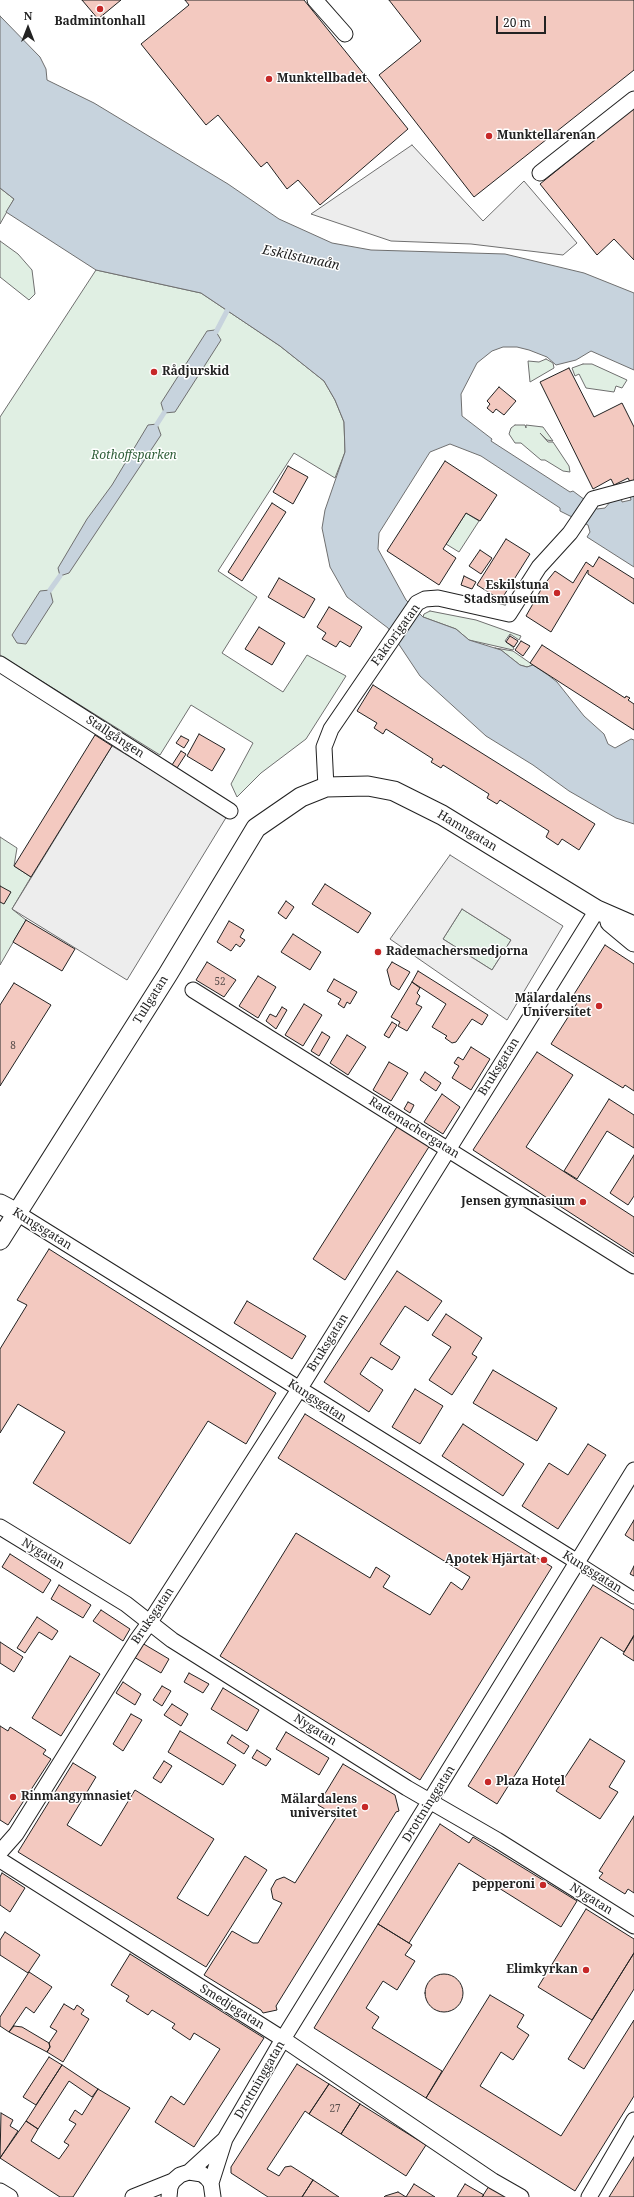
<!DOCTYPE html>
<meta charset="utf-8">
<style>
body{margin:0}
#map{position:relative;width:634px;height:2197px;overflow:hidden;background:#fff;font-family:"Noto Serif",serif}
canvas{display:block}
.north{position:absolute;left:8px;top:8px;width:40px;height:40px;-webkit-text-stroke:3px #fff;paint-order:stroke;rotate:0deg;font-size:11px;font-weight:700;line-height:16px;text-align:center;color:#222}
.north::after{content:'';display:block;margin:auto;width:14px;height:18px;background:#222;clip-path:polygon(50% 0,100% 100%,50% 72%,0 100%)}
.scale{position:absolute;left:496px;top:16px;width:50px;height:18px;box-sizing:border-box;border:2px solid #222;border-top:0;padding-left:5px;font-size:12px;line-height:14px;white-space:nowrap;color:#222;-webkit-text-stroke:3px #fff;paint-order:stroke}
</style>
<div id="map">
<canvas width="634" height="2197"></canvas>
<div class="north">N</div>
<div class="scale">20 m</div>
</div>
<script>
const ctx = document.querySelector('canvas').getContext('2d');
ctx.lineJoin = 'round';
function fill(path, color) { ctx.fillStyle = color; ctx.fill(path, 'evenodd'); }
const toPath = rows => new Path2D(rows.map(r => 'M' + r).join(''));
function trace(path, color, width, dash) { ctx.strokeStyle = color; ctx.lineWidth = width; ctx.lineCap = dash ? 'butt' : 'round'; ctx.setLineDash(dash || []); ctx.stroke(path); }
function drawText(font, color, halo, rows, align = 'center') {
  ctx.font = font + ' "Noto Serif",serif'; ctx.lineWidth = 3; ctx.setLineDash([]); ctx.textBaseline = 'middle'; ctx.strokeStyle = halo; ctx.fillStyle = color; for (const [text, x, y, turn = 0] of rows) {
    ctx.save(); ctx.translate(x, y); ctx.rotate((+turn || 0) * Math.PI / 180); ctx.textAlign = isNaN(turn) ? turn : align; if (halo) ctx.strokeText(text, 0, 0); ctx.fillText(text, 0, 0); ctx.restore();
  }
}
const green = toPath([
 [0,188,14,199,0,224,0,188],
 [0,241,18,254,32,270,35,294,29,300,0,277,0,241],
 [96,270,201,293,280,346,324,381,335,400,344,422,345,452,335,478,294,453,218,571,257,597,222,653,283,692,307,655,346,676,306,739,261,773,237,797,231,784,253,743,191,705,160,755,0,655,0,417,96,270],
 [546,359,553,363,554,368,530,382,528,361,539,362,546,359],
 [583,364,592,364,627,380,622,388,616,386,614,392,586,388,579,374,575,376,572,368,583,364],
 [515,425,525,425,526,428,526,425,543,427,553,441,547,440,540,433,548,442,553,442,569,466,570,472,563,471,545,460,541,460,521,443,515,443,509,434,511,428,515,425],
 [466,513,479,521,459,552,446,544,466,513],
 [430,611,476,620,521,636,519,640,510,634,505,641,514,648,513,650,469,640,456,629,423,617,424,614,430,611],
 [495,648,513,651,533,665,527,667,520,665,501,650,495,648],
 [0,837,17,848,14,866,31,877,12,909,26,920,0,965,0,837],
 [462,909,511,940,492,970,443,939,462,909]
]);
const parking = toPath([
 [412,145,483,221,524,181,577,243,563,255,471,244,391,241,311,214,412,145],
 [112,746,227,816,127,980,12,909,112,746],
 [450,855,563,926,507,1020,390,939,450,855],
 [462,909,511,940,492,970,443,939,462,909]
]);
const water = toPath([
 [0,16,40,57,46,69,47,80,94,103,228,184,279,219,332,243,371,250,505,254,584,273,634,293,634,370,591,351,576,360,556,365,547,357,529,350,517,347,503,347,492,351,477,363,461,394,462,416,492,439,491,441,570,492,573,491,597,509,605,508,611,501,621,497,622,502,631,500,630,495,634,494,634,567,587,537,590,532,588,525,560,511,560,508,481,456,450,444,430,452,379,533,378,549,406,600,423,617,456,629,469,640,501,650,520,665,527,667,533,665,548,675,557,682,584,716,604,734,608,744,615,748,631,739,634,740,634,824,616,818,569,791,533,765,486,736,420,676,388,628,347,597,330,567,322,528,325,510,345,452,344,422,335,400,324,381,280,346,201,293,96,270,6,212,14,199,0,188,0,16],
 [215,330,221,340,175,412,164,413,161,403,207,331,215,330],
 [157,424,161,435,69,573,60,576,58,568,87,519,112,485,148,425,157,424],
 [50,590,53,602,26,644,17,643,12,635,40,591,50,590]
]);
const stream = toPath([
 [216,332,227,311],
 [157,424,164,413],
 [50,590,60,576]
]);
const building = toPath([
 [82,0,121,0,98,19,82,0],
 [185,0,304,0,408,129,320,205,298,180,287,189,267,162,261,167,218,115,206,125,141,44,189,5,185,0],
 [389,0,634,0,634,70,474,197,379,75,421,41,389,0],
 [634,108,634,260,614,239,597,255,540,184,634,108],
 [569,368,594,417,622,403,634,427,634,480,630,482,628,478,614,485,611,479,593,489,540,382,569,368],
 [499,387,516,401,504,415,496,409,493,413,487,408,490,404,487,401,499,387],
 [445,461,497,495,480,521,466,513,443,549,456,558,439,585,387,551,445,461],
 [288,466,308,477,293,504,273,492,288,466],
 [272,503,286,512,242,581,228,572,272,503],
 [506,539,530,554,501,600,477,585,506,539],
 [480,550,492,558,481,574,469,566,480,550],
 [599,557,634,579,634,604,588,574,588,570,551,632,526,616,543,586,555,571,573,583,586,562,593,567,599,557],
 [464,576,476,582,472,589,461,585,464,576],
 [279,578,315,599,304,618,268,597,279,578],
 [329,607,362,627,350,647,340,641,336,647,322,639,326,633,317,627,329,607],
 [259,627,285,643,272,665,245,649,259,627],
 [510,636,518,641,514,647,506,642,510,636],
 [521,641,530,646,523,656,515,650,521,641],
 [542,645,625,698,626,696,630,698,628,700,634,704,634,730,530,663,542,645],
 [373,685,595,824,579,850,562,839,558,845,546,837,549,831,500,800,497,804,487,798,489,794,443,765,441,768,431,762,433,759,386,729,383,734,374,728,377,723,357,711,373,685],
 [199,734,225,749,212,771,187,756,199,734],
 [95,735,112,746,31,877,14,866,95,735],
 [181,736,189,740,184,748,176,743,181,736],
 [181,751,186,754,177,768,172,765,181,751],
 [325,884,371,913,358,933,312,904,325,884],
 [0,886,11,892,4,904,0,902,0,886],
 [286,901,294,907,286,919,278,913,286,901],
 [26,920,75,949,62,971,13,942,26,920],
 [229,921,244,930,240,937,245,940,240,947,236,944,231,951,217,942,229,921],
 [293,934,321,952,310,970,281,952,293,934],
 [605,945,634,964,634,1091,625,1085,623,1088,551,1044,577,1003,571,999,605,945],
 [207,962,236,980,224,997,196,980,207,962],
 [392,962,410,972,399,990,391,985,387,970,392,962],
 [418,971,488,1015,482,1025,472,1019,456,1042,452,1043,445,1038,447,1036,432,1027,446,1004,412,982,418,971],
 [258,976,276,987,258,1018,239,1006,258,976],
 [334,979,357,992,350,1004,347,1002,344,1008,338,1004,341,999,327,991,334,979],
 [412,982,420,988,417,993,420,996,416,1004,422,1007,407,1031,398,1026,400,1022,391,1017,412,982],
 [14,983,51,1005,0,1086,0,1005,14,983],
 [304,1004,322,1015,303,1046,285,1035,304,1004],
 [282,1007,287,1010,276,1029,266,1021,270,1014,276,1017,282,1007],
 [392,1022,397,1025,389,1038,384,1035,392,1022],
 [322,1032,330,1037,319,1056,311,1051,322,1032],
 [347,1035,366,1047,348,1075,330,1063,347,1035],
 [471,1047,490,1059,471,1090,452,1078,459,1066,454,1063,458,1057,463,1060,471,1047],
 [537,1052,573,1075,526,1147,634,1217,634,1254,473,1150,537,1052],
 [389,1062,408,1073,391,1101,373,1090,389,1062],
 [425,1072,441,1083,436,1091,420,1080,425,1072],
 [442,1094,460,1107,443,1134,424,1122,442,1094],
 [609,1099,634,1115,634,1148,607,1131,577,1179,564,1171,609,1099],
 [408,1102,414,1105,410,1113,404,1109,408,1102],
 [400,1122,432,1142,345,1280,313,1259,400,1122],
 [634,1155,634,1196,628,1205,610,1193,634,1155],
 [49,1249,276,1393,246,1444,208,1421,130,1544,33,1483,65,1432,18,1404,0,1433,0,1349,27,1305,17,1300,49,1249],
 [397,1271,442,1301,428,1321,405,1306,380,1344,400,1357,396,1364,392,1370,371,1357,360,1374,383,1390,369,1412,324,1382,397,1271],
 [247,1301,306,1336,292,1359,234,1323,247,1301],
 [446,1314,482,1338,472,1354,477,1357,452,1395,429,1380,451,1347,432,1335,446,1314],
 [493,1370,557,1408,537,1441,473,1403,493,1370],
 [415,1389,443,1406,420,1444,392,1427,415,1389],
 [305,1414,552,1567,420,1780,220,1656,296,1533,370,1578,376,1567,390,1576,383,1587,430,1615,451,1582,462,1590,470,1577,278,1458,305,1414],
 [463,1424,524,1464,503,1496,442,1456,463,1424],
 [588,1444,606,1455,558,1529,522,1506,549,1463,568,1475,588,1444],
 [634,1520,634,1541,625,1535,634,1520],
 [10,1554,51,1580,43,1593,2,1567,10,1554],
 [634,1566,634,1576,630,1574,634,1566],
 [59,1585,91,1605,83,1618,51,1599,59,1585],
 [593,1585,634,1610,634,1635,624,1652,601,1637,497,1804,468,1786,593,1585],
 [101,1610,130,1629,123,1641,93,1621,101,1610],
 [37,1617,58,1631,52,1640,39,1632,25,1653,17,1648,37,1617],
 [634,1636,634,1661,623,1654,634,1636],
 [0,1642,23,1657,14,1672,0,1663,0,1642],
 [142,1643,169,1659,161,1673,134,1657,142,1643],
 [70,1656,100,1674,61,1736,32,1718,70,1656],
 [189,1673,209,1684,203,1693,184,1682,189,1673],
 [123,1682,141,1694,135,1705,116,1693,123,1682],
 [162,1686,171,1691,162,1706,153,1700,162,1686],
 [223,1688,259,1710,247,1731,211,1709,223,1688],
 [172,1704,188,1714,181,1726,164,1715,172,1704],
 [131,1714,142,1720,123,1751,113,1744,131,1714],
 [0,1726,8,1731,10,1727,46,1750,43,1754,51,1759,8,1825,0,1820,0,1726],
 [180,1731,236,1765,223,1785,168,1752,180,1731],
 [286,1732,329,1758,319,1775,276,1749,286,1732],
 [232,1735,249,1746,244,1754,227,1743,232,1735],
 [590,1739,625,1761,609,1787,618,1792,600,1819,556,1791,590,1739],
 [257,1750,271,1759,266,1766,252,1758,257,1750],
 [164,1761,172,1766,161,1783,153,1778,164,1761],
 [73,1763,96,1777,67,1825,101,1846,135,1790,214,1839,177,1898,208,1916,245,1856,267,1870,206,1967,18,1852,73,1763],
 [343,1764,395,1795,399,1811,396,1812,276,2006,277,2010,263,2013,261,2010,204,1975,232,1931,253,1943,258,1943,282,1903,273,1899,271,1889,276,1880,284,1877,295,1883,337,1816,318,1805,343,1764],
 [634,1816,634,1893,628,1889,625,1894,599,1878,603,1873,599,1871,634,1816],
 [440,1824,469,1843,473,1837,577,1901,561,1927,459,1863,409,1943,378,1924,440,1824],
 [2,1873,25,1888,10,1912,0,1905,0,1877,2,1873],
 [586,1909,634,1939,634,1953,592,2020,538,1987,586,1909],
 [378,1924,412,1945,405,1955,415,1961,397,1990,383,1981,366,2008,379,2017,372,2028,442,2071,426,2098,314,2028,378,1924],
 [5,1932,40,1955,28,1973,0,1955,0,1940,5,1932],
 [634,1953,634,1989,584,2069,568,2059,634,1953],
 [130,1954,264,2038,194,2147,155,2122,171,2096,184,2105,220,2049,194,2033,190,2040,172,2028,175,2024,152,2010,148,2015,126,2001,129,1996,111,1985,130,1954],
 [29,1972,52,1987,34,2013,26,2007,9,2032,0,2026,0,2017,29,1972],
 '425 1993a19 19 0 1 1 38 0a19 19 0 1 1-38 0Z',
 [490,1995,524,2015,517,2027,529,2035,513,2060,501,2052,480,2086,561,2136,634,2020,634,2096,575,2191,426,2098,490,1995],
 [64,2004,74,2010,77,2005,84,2010,81,2014,89,2019,63,2062,47,2052,50,2047,49,2043,57,2031,50,2027,64,2004],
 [14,2026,22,2027,49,2043,50,2047,47,2052,9,2032,14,2026],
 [49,2057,62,2065,36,2105,23,2097,49,2057],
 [297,2064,329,2084,309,2114,305,2111,267,2169,279,2176,285,2167,291,2166,313,2180,302,2197,268,2197,231,2173,231,2167,297,2064],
 [62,2065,98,2089,92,2097,69,2081,38,2129,26,2121,62,2065],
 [329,2084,360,2104,341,2134,309,2114,329,2084],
 [98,2089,130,2108,73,2197,60,2197,0,2158,26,2121,38,2129,31,2141,59,2159,69,2145,64,2142,76,2124,69,2120,75,2110,82,2115,98,2089],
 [360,2104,426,2145,406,2176,341,2134,360,2104],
 [1,2113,13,2120,10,2126,18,2131,0,2158,1,2113],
 [634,2157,634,2197,609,2197,634,2157],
 [313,2180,339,2197,302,2197,313,2180],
 [414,2184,435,2197,406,2197,414,2184],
 [465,2184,484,2195,482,2197,457,2197,465,2184],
 [489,2186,507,2197,482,2197,489,2186],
 [398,2192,406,2197,384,2197,385,2196,398,2192]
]);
const pedestrian = toPath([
 [576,1561,634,1598]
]);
const minor = toPath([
 [315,0,345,34],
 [540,173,634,99],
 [0,664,230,811],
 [326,787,324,747,331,729,417,603,425,599,438,598,509,614,539,567,570,533,593,499,634,488],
 [193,990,634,1266],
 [17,1213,576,1561],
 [0,1527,126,1604,172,1640,407,1788,497,1840,634,1926],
 [0,1852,16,1834,137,1640,150,1622,305,1380,597,910],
 [0,1860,283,2039,493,2181,521,2197],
 [189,2172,224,2140],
 [211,2183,225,2139,283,2039,634,1470],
 [0,2191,10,2197],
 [133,2197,173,2181],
 [169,2197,170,2187,173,2181,180,2175,189,2172,202,2174,207,2178,211,2183,213,2197],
 [589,2197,634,2120]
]);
const tertiary = toPath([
 [610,922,634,942],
 [0,1204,17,1213],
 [0,1240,168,974,256,828,301,797,326,787,368,786,394,791,442,815,597,910,634,926]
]);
const markers = [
 [100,9,4,"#c62828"],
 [269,79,4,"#c62828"],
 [489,136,4,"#c62828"],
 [154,372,4,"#c62828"],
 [557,593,4,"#c62828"],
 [378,952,4,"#c62828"],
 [599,1006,4,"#c62828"],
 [583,1202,4,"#c62828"],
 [544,1560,4,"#c62828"],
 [488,1782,4,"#c62828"],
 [13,1797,4,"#c62828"],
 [365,1807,4,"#c62828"],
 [543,1885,4,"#c62828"],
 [586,1970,4,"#c62828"]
];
const numberNames = [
 ["52",220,982],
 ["8",13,1046],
 ["27",335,2109]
];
const poiNames = [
 ["Badmintonhall",100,22,"center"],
 ["Munktellbadet",277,79,"left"],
 ["Munktellarenan",497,136,"left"],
 ["Rådjurskid",162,372,"left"],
 ["Eskilstuna",549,586],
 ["Stadsmuseum",549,600],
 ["Rademachersmedjorna",386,952,"left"],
 ["Mälardalens",591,999],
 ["Universitet",591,1013],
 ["Jensen gymnasium",575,1202],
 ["Apotek Hjärtat",536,1560],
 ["Plaza Hotel",496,1782,"left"],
 ["Rinmangymnasiet",21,1797,"left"],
 ["Mälardalens",357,1800],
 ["universitet",357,1814],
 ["pepperoni",535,1885],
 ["Elimkyrkan",578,1970]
];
const parkNames = [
 ["Rothoffsparken",134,456]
];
const streetNames = [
 ["Faktorigatan",396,635,-54],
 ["Stallgången",115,737,33],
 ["Hamngatan",467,831,31],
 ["Tullgatan",151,1000,-58],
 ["Bruksgatan",499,1067,-58],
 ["Rademachergatan",414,1128,32],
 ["Kungsgatan",42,1229,32],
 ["Bruksgatan",328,1343,-58],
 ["Kungsgatan",317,1401,33],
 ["Nygatan",43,1554,31],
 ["Kungsgatan",592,1572,32],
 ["Bruksgatan",153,1616,-56],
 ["Nygatan",315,1730,32],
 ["Drottninggatan",429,1804,-58],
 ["Nygatan",591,1899,32],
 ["Smedjegatan",232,2007,32],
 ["Drottninggatan",260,2080,-60]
];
const waterNames = [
 ["Eskilstunaån",301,258,12]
];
fill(green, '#e0efe3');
trace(green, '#6f6f6f', 1);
fill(parking, '#ededed');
trace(parking, '#6f6f6f', 1);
fill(water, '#c7d3dd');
trace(water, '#6f6f6f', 1);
trace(stream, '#c7d3dd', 5);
fill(building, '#f3c9c0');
trace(building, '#222', 1);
trace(pedestrian, '#222', 13);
trace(minor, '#222', 17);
trace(tertiary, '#222', 21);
trace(pedestrian, '#fff', 11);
trace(minor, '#fff', 15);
trace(tertiary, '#fff', 19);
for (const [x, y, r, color] of markers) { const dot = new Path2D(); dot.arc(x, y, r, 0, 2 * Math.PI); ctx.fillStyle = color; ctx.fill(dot); trace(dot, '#fff', 1.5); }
drawText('10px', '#564c4a', null, numberNames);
drawText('bold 12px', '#222', '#fff', poiNames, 'right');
drawText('italic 12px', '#2f5e38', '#fff', parkNames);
drawText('12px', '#222', '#fff', streetNames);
drawText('italic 13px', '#222', '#fff', waterNames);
</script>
